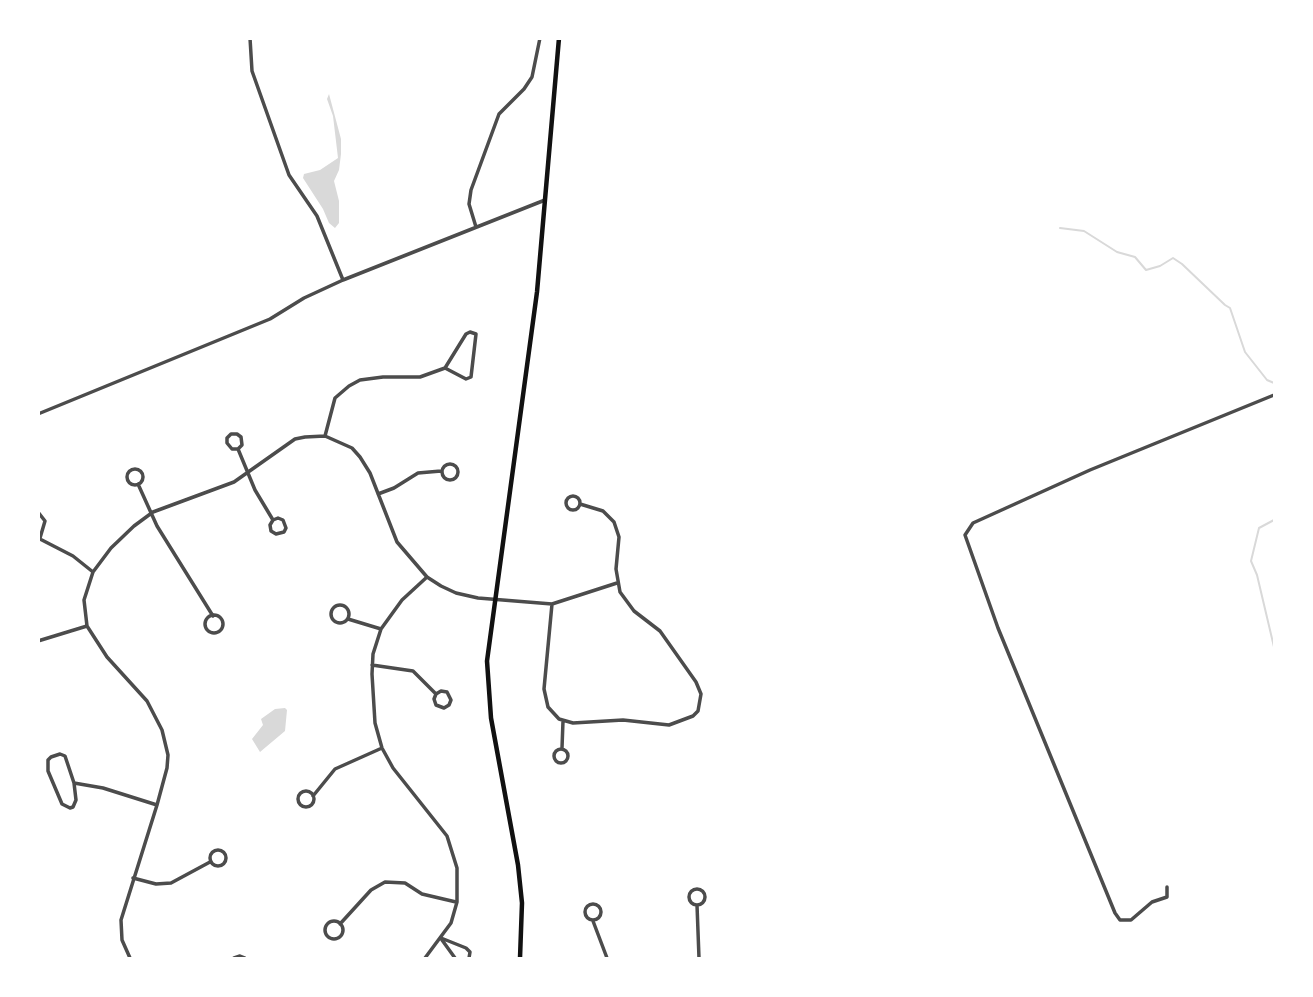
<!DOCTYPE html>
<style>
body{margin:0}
#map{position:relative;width:1313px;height:997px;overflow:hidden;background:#fff;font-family:Ubuntu,sans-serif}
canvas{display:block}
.frame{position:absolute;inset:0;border:40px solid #fff;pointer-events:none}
</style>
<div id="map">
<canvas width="1313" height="997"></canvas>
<div class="frame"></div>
</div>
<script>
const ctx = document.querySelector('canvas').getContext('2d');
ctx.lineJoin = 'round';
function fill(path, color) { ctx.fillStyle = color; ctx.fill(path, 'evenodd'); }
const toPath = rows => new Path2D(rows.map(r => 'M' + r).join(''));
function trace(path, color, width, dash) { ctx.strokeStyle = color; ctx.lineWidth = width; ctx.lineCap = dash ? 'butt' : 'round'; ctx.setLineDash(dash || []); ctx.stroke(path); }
const water = toPath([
 [329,94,341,139,341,154,339,170,334,181,339,201,339,223,335,228,329,223,323,209,303,178,304,174,320,170,338,158,333,116,327,99],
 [285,708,287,710,285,731,260,752,252,739,263,725,261,719,275,709]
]);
const stream = toPath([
 [1060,228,1084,231,1117,252,1135,257,1146,270,1160,266,1173,258,1182,264,1225,305,1230,308,1245,352,1267,380,1274,383],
 [1274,520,1259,528,1251,561,1257,575,1274,647]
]);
const minor = toPath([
 [250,38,252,71,289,175,317,216,343,280],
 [476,227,469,204,471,190,499,114,524,89,532,77,540,38],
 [38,414,270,319,304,298,343,280,545,200],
 [325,436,335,398,349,386,360,380,383,377,420,377,445,368,466,379,471,377,476,334,470,332,466,334,445,368],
 [238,449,242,445,241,437,237,434,231,434,227,438,227,443,232,449,238,449,255,490,273,520,270,525,271,531,276,534,284,532,286,528,283,520,278,518,273,520],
 '442 472a8 8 0 1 1 16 0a8 8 0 1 1-16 0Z',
 '127 477a8 8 0 1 1 16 0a8 8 0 1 1-16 0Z',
 [138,484,157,526,213,616],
 [378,494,394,488,418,473,441,471],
 '566 503a7 7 0 1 1 14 0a7 7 0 1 1-14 0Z',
 [38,512,45,521,40,538],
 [38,538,73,556,93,572],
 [552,604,544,689,548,707,559,719,573,723,623,720,669,725,693,716,698,711,701,694,696,682,660,631,634,611,620,592,616,569,619,537,614,522,603,511,580,504],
 '331 614a9 9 0 1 1 18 0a9 9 0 1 1-18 0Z',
 '205 624a9 9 0 1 1 18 0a9 9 0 1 1-18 0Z',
 [348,619,381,629],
 [38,641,87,626],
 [372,665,413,671,436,694,434,699,436,705,444,708,449,705,451,700,447,692,441,691,436,694],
 [562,748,563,721],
 '554 756a7 7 0 1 1 14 0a7 7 0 1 1-14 0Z',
 [74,783,76,800,73,807,70,808,62,804,48,771,48,760,51,757,60,754,65,756,74,783,103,788,157,805],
 '298 799a8 8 0 1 1 16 0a8 8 0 1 1-16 0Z',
 [313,796,335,769,382,748],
 '210 858a8 8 0 1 1 16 0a8 8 0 1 1-16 0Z',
 [133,878,156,884,171,883,210,862],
 [1167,887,1167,897,1152,902,1131,920,1120,920,1115,913,998,628,965,535,973,523,1090,470,1274,395],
 '689 897a8 8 0 1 1 16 0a8 8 0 1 1-16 0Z',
 '585 912a8 8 0 1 1 16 0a8 8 0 1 1-16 0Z',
 [697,905,699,958],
 [593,921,607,958],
 '325 930a9 9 0 1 1 18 0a9 9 0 1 1-18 0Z',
 [340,924,371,890,385,882,405,883,422,894,456,902],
 [441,938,466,948,470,952,469,958],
 [442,940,455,958],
 [130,958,122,940,121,920,157,805,167,768,168,755,162,730,147,701,107,657,87,626,84,600,93,572,111,548,134,526,153,512,234,482,295,439,305,437,325,436,352,448,360,457,370,473,397,542,427,577,441,586,456,593,478,598,552,604,617,583],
 [234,958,240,956,245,958],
 [425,958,451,923,457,902,457,868,447,836,393,768,382,748,375,723,372,674,373,654,381,629,402,600,427,577]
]);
const secondary = toPath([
 [520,958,522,903,518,865,491,718,487,661,537,292,559,38]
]);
fill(water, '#d9d9d9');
trace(stream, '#d9d9d9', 2);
trace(minor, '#4c4c4c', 3.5);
trace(secondary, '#111', 4.5);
</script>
